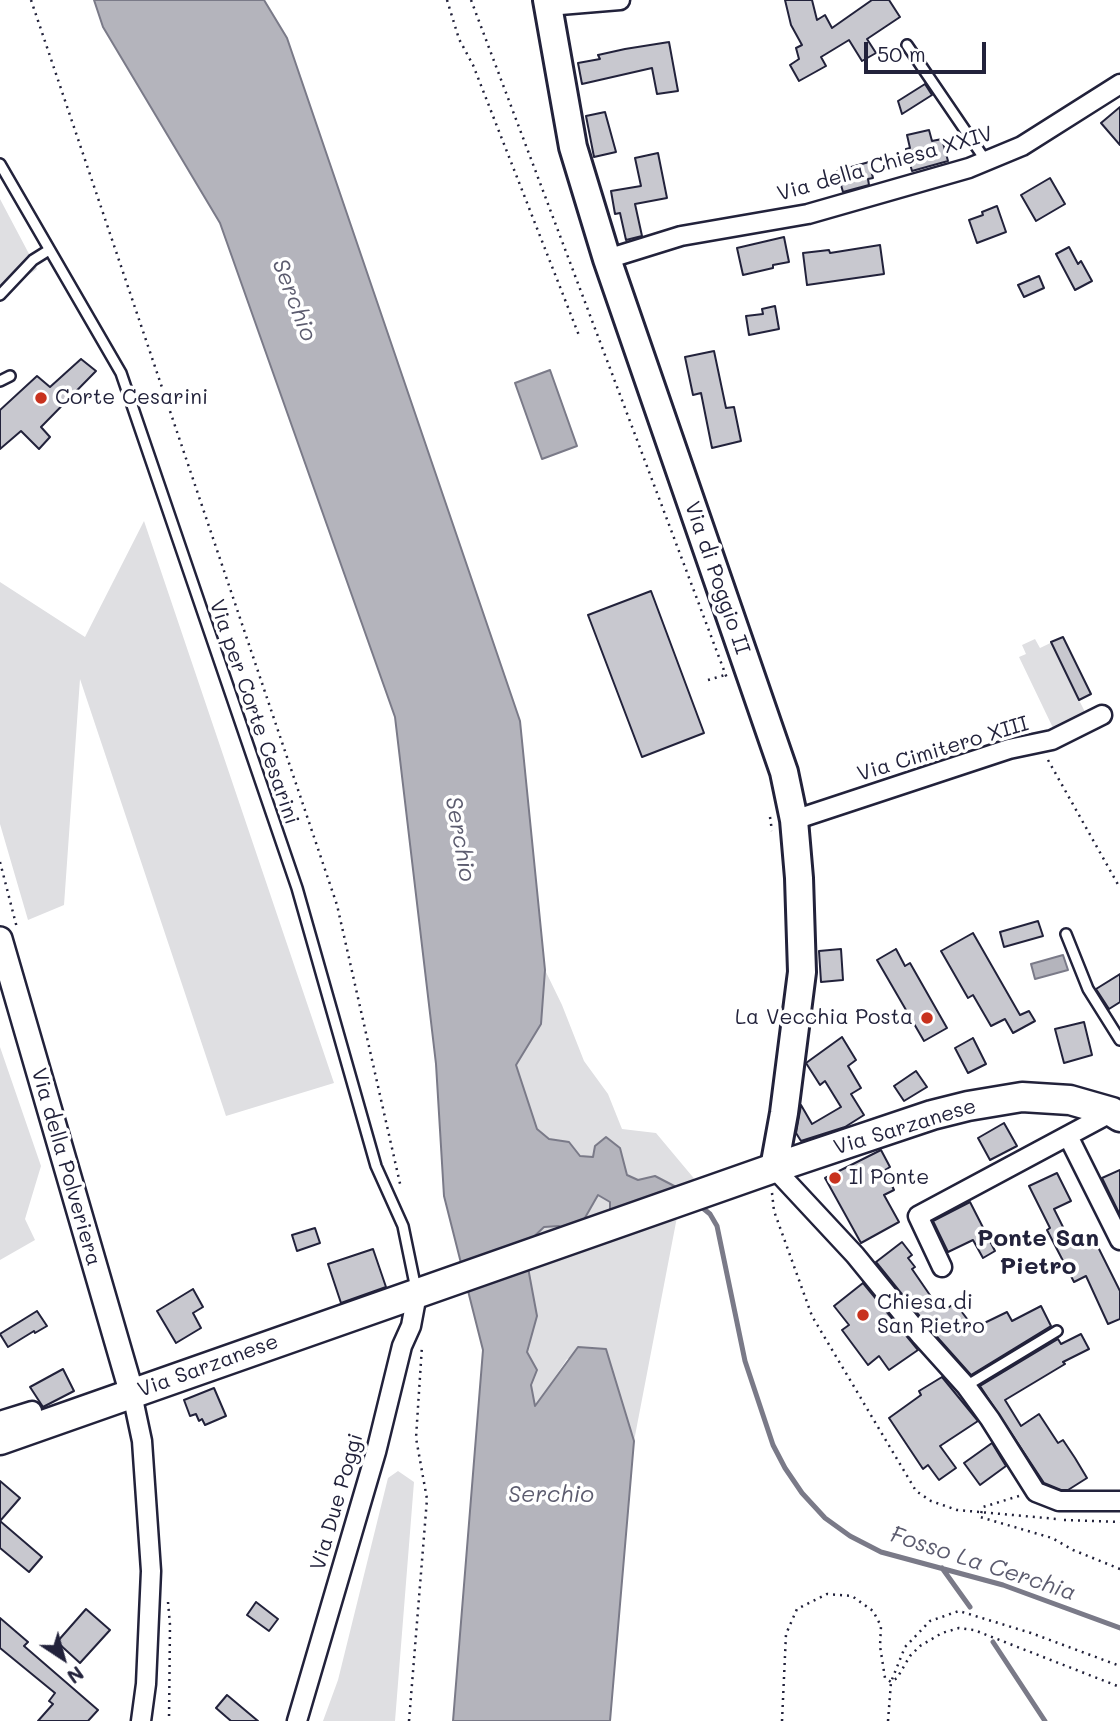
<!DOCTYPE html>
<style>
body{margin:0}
#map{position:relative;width:1120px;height:1721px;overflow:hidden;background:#fff;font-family:Mali,sans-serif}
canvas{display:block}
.north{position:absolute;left:28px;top:1623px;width:70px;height:70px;-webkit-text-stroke:5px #fff;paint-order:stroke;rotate:144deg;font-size:19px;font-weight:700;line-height:28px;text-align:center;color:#22223b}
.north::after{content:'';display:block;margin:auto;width:24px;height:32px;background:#22223b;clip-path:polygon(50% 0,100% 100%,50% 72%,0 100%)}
.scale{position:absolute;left:864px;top:42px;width:122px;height:32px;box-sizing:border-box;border:4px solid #22223b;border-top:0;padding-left:9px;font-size:21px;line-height:24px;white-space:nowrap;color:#22223b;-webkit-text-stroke:5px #fff;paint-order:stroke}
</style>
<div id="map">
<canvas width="1120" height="1721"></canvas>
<div class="north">N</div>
<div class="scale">50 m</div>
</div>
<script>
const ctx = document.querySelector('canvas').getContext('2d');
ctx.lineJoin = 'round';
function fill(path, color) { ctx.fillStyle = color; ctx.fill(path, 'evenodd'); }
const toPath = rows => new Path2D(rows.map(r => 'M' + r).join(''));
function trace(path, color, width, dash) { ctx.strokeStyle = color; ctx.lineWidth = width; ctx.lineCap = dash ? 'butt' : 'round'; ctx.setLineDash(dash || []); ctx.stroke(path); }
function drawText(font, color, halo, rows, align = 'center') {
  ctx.font = font + ' Mali,sans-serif'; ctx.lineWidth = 7; ctx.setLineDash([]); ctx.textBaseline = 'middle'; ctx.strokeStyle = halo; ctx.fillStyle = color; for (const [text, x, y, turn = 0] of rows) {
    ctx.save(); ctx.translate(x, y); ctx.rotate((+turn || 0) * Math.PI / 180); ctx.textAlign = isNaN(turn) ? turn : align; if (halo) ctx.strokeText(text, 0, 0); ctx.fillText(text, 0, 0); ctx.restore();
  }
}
const green = toPath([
 [0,199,37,269,0,295],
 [144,521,334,1083,226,1116,80,679,64,905,28,920,0,824,0,582,85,637],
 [1063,637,1091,694,1079,700,1086,714,1054,730,1019,657,1026,654,1022,645,1035,639,1040,648],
 [545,970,562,1005,584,1061,608,1094,622,1129,656,1133,697,1182,682,1191,634,1441,605,1349,567,1359,535,1407,531,1385,537,1370,527,1352,537,1316,524,1246,544,1227,559,1225,570,1237,578,1230,598,1195,610,1202,610,1228,655,1176,638,1180,627,1175,620,1149,593,1157,579,1156,569,1142,549,1139,537,1129,516,1065,541,1024],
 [0,1047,41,1166,25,1219,35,1240,0,1260],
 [398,1471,414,1482,395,1721,323,1721,338,1680,388,1478]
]);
const water = toPath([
 [94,0,264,0,287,38,520,721,545,970,541,1024,516,1065,537,1129,549,1139,569,1142,580,1156,593,1157,595,1146,606,1137,620,1148,627,1175,638,1180,655,1176,682,1190,610,1229,610,1202,598,1195,578,1230,570,1237,559,1226,544,1227,524,1246,537,1316,527,1352,537,1370,531,1385,535,1406,578,1347,606,1349,634,1441,610,1721,453,1721,483,1350,444,1196,436,1064,395,717,220,223,103,27,94,0],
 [550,370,577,446,542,459,515,383,550,370],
 [1063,955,1068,970,1035,979,1031,964,1063,955]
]);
const stream = toPath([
 [699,1205,710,1214,717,1226,745,1361,773,1445,785,1468,802,1493,825,1518,850,1536,881,1552,1003,1585,1120,1628],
 [942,1568,970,1607],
 [993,1642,1045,1721]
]);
const building = toPath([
 [785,0,812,0,817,20,825,15,832,28,872,0,889,0,900,17,867,39,876,53,862,61,849,40,821,57,826,66,799,81,790,65,799,59,796,48,802,45,791,25,785,0],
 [669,42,678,91,657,94,652,68,582,84,578,63,600,59,598,55,625,49,669,42],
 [925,84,932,95,902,114,898,101,925,84],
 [1120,107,1120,145,1101,123,1120,107],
 [605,112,616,152,594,157,586,116,605,112],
 [929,130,932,141,942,139,948,161,912,171,906,149,910,148,907,135,929,130],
 [658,153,667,198,635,204,642,236,626,240,620,213,615,214,611,191,641,186,635,158,658,153],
 [869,162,873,178,868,179,869,185,843,192,837,171,869,162],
 [1050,178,1065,204,1036,221,1021,195,1050,178],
 [997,206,1006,232,977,243,969,220,983,215,982,212,997,206],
 [784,237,789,262,773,265,773,268,743,275,737,248,784,237],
 [880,245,884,274,807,285,803,253,829,250,830,253,880,245],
 [1069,247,1078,264,1081,261,1092,281,1075,290,1056,254,1069,247],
 [1039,276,1044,288,1024,297,1018,285,1039,276],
 [775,306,779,329,749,335,746,316,763,314,762,309,775,306],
 [714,351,726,408,734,407,741,441,712,448,701,393,693,395,685,357,714,351],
 [81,359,96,371,41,427,50,437,39,449,21,431,0,449,0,410,37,376,50,387,81,359],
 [651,591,704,733,642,757,588,615,651,591],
 [1063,637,1091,694,1079,700,1051,642,1063,637],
 [1038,921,1043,936,1004,947,1000,932,1038,921],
 [973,933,1020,1015,1029,1011,1035,1021,1013,1033,1005,1019,991,1026,973,995,968,998,941,951,973,933],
 [841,949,843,980,821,982,819,951,841,949],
 [896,949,905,966,910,963,947,1028,924,1041,877,960,896,949],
 [1120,974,1120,1002,1109,1009,1096,989,1120,974],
 [1084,1022,1092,1055,1064,1063,1055,1029,1084,1022],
 [842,1037,856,1060,848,1066,861,1088,851,1094,864,1115,845,1127,801,1141,796,1133,801,1105,812,1124,841,1107,825,1081,820,1085,806,1063,842,1037],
 [973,1038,986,1064,968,1073,955,1048,973,1038],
 [916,1071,927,1087,904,1101,894,1086,916,1071],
 [1004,1123,1017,1146,990,1160,978,1138,1004,1123],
 [881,1150,890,1167,885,1170,894,1190,884,1195,899,1222,861,1243,825,1178,881,1150],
 [1120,1170,1120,1215,1102,1178,1120,1170],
 [1057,1173,1071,1201,1054,1209,1073,1247,1093,1237,1120,1291,1120,1319,1108,1324,1086,1276,1074,1282,1047,1230,1050,1228,1029,1186,1057,1173],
 [970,1202,995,1251,983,1258,973,1240,948,1252,933,1221,970,1202],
 [315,1228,320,1243,297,1251,292,1235,315,1228],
 [902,1242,912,1255,908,1258,915,1267,912,1269,934,1301,937,1299,945,1310,955,1303,974,1328,1007,1312,1012,1321,1041,1306,1051,1326,971,1375,930,1329,876,1262,902,1242],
 [373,1249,386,1287,341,1303,328,1264,373,1249],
 [863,1283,918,1350,889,1370,879,1356,868,1365,842,1330,849,1325,834,1306,863,1283],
 [193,1289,203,1307,193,1313,201,1328,176,1343,157,1311,193,1289],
 [37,1311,47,1326,35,1333,34,1331,8,1347,0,1334,37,1311],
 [1081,1334,1089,1349,1063,1362,1065,1364,1005,1400,1021,1426,1039,1414,1058,1443,1063,1440,1075,1458,1087,1478,1068,1490,1061,1490,1044,1483,980,1386,1058,1339,1061,1344,1081,1334],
 [63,1369,74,1391,43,1407,30,1387,63,1369],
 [942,1377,978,1421,940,1446,956,1468,939,1480,928,1465,923,1469,889,1418,921,1395,919,1391,942,1377],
 [214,1388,226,1416,205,1425,202,1419,199,1421,196,1414,190,1416,184,1400,214,1388],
 [992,1443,1006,1466,980,1485,964,1463,992,1443],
 [0,1481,20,1498,0,1521,42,1557,29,1572,0,1548,0,1481],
 [256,1602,278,1619,269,1631,247,1615,256,1602],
 [86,1609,110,1630,80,1663,57,1642,86,1609],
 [0,1618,28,1642,24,1646,98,1710,88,1721,38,1721,53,1704,49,1701,55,1693,0,1648,0,1618],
 [227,1695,258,1721,231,1721,216,1708,227,1695]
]);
const path = toPath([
 [31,0,337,905,401,1188],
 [447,0,459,39,473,65,580,338],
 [471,0,728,681],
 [708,680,725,675],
 [1048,760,1120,888],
 [770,817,772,831],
 [0,862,17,928],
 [772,1193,774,1211,812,1316,916,1491,931,1501,957,1510,1057,1519],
 [1019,1496,983,1507,980,1517,1052,1538,1073,1550,1120,1569],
 [1064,1520,1120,1522],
 [168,1602,170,1625,169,1721],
 [409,1721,427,1499,416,1438,422,1346],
 [782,1721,786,1634,797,1609,827,1594,852,1596,873,1611,881,1626,880,1646,885,1678,891,1682,897,1678,910,1656,920,1646,942,1633,959,1628,974,1630,1120,1687],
 [888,1721,891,1682,905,1647,930,1621,959,1611,1031,1633,1120,1666]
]);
const service = toPath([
 [907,45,986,161],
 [0,164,121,373,297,888,376,1166,403,1226,416,1289],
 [0,295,33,260,49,250],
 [0,381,10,376],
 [1066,934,1088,989,1120,1040],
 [966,1386,1057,1331]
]);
const minor = toPath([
 [548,6,620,0],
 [607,259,681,236,808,214,969,168,1022,146,1120,84],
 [794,820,1009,749,1052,740,1102,715],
 [1068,1136,1120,1240],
 [774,1168,855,1255,921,1336,966,1386,990,1419,1036,1492,1059,1501,1120,1501],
 [942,1267,918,1216,1112,1112],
 [132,1394,142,1441,151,1571,146,1684,141,1721],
 [0,1421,32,1411],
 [297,1721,376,1452,402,1346,411,1326,417,1294]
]);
const tertiary = toPath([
 [0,939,132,1394]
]);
const secondary = toPath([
 [547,0,573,147,607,259,784,772,794,820,799,878,802,972,784,1113,774,1168]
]);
const primary = toPath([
 [0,1440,774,1168,932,1115,968,1106,1022,1097,1070,1100,1112,1112,1120,1117]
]);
const markers = [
 [41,398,7,"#c8321e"],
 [927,1018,7,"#c8321e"],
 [835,1178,7,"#c8321e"],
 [863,1315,7,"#c8321e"]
];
const streetNames = [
 ["Via della Chiesa XXIV",885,164,-16],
 ["Via di Poggio II",717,578,71],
 ["Via per Corte Cesarini",254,712,71],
 ["Via Cimitero XIII",943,749,-17],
 ["Via Sarzanese",905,1127,-17],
 ["Via della Polveriera",66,1167,74],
 ["Via Sarzanese",208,1366,-20],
 ["Via Due Poggi",337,1502,-74]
];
const poiNames = [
 ["Corte Cesarini",55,398],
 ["La Vecchia Posta",913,1018,"right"],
 ["Il Ponte",849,1178],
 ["Chiesa di",877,1303],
 ["San Pietro",877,1327]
];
const waterNames = [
 ["Serchio",294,300,69],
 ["Serchio",460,839,80],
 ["Serchio",551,1495],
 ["Fosso La Cerchia",983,1564,18]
];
const quarterNames = [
 ["Ponte San",1038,1239],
 ["Pietro",1038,1267]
];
fill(green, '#dfdfe2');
fill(water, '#b4b4bc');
trace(water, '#7a7a88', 2);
trace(stream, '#7a7a88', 5);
fill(building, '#c8c8cf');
trace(building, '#22223b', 2);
trace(service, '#22223b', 14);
trace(minor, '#22223b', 23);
trace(tertiary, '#22223b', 28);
trace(secondary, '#22223b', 32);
trace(primary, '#22223b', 33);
trace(path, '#22223b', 2.5, [2, 5]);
trace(service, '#fff', 9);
trace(minor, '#fff', 18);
trace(tertiary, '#fff', 23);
trace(secondary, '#fff', 26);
trace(primary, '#fff', 28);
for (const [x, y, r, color] of markers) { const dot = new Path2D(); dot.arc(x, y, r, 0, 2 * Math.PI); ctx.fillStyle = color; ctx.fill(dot); trace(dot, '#fff', 2.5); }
drawText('21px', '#22223b', '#fff', streetNames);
drawText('21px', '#22223b', '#fff', poiNames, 'left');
drawText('italic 23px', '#5c5c6f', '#fff', waterNames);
drawText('bold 24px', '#22223b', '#fff', quarterNames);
</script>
